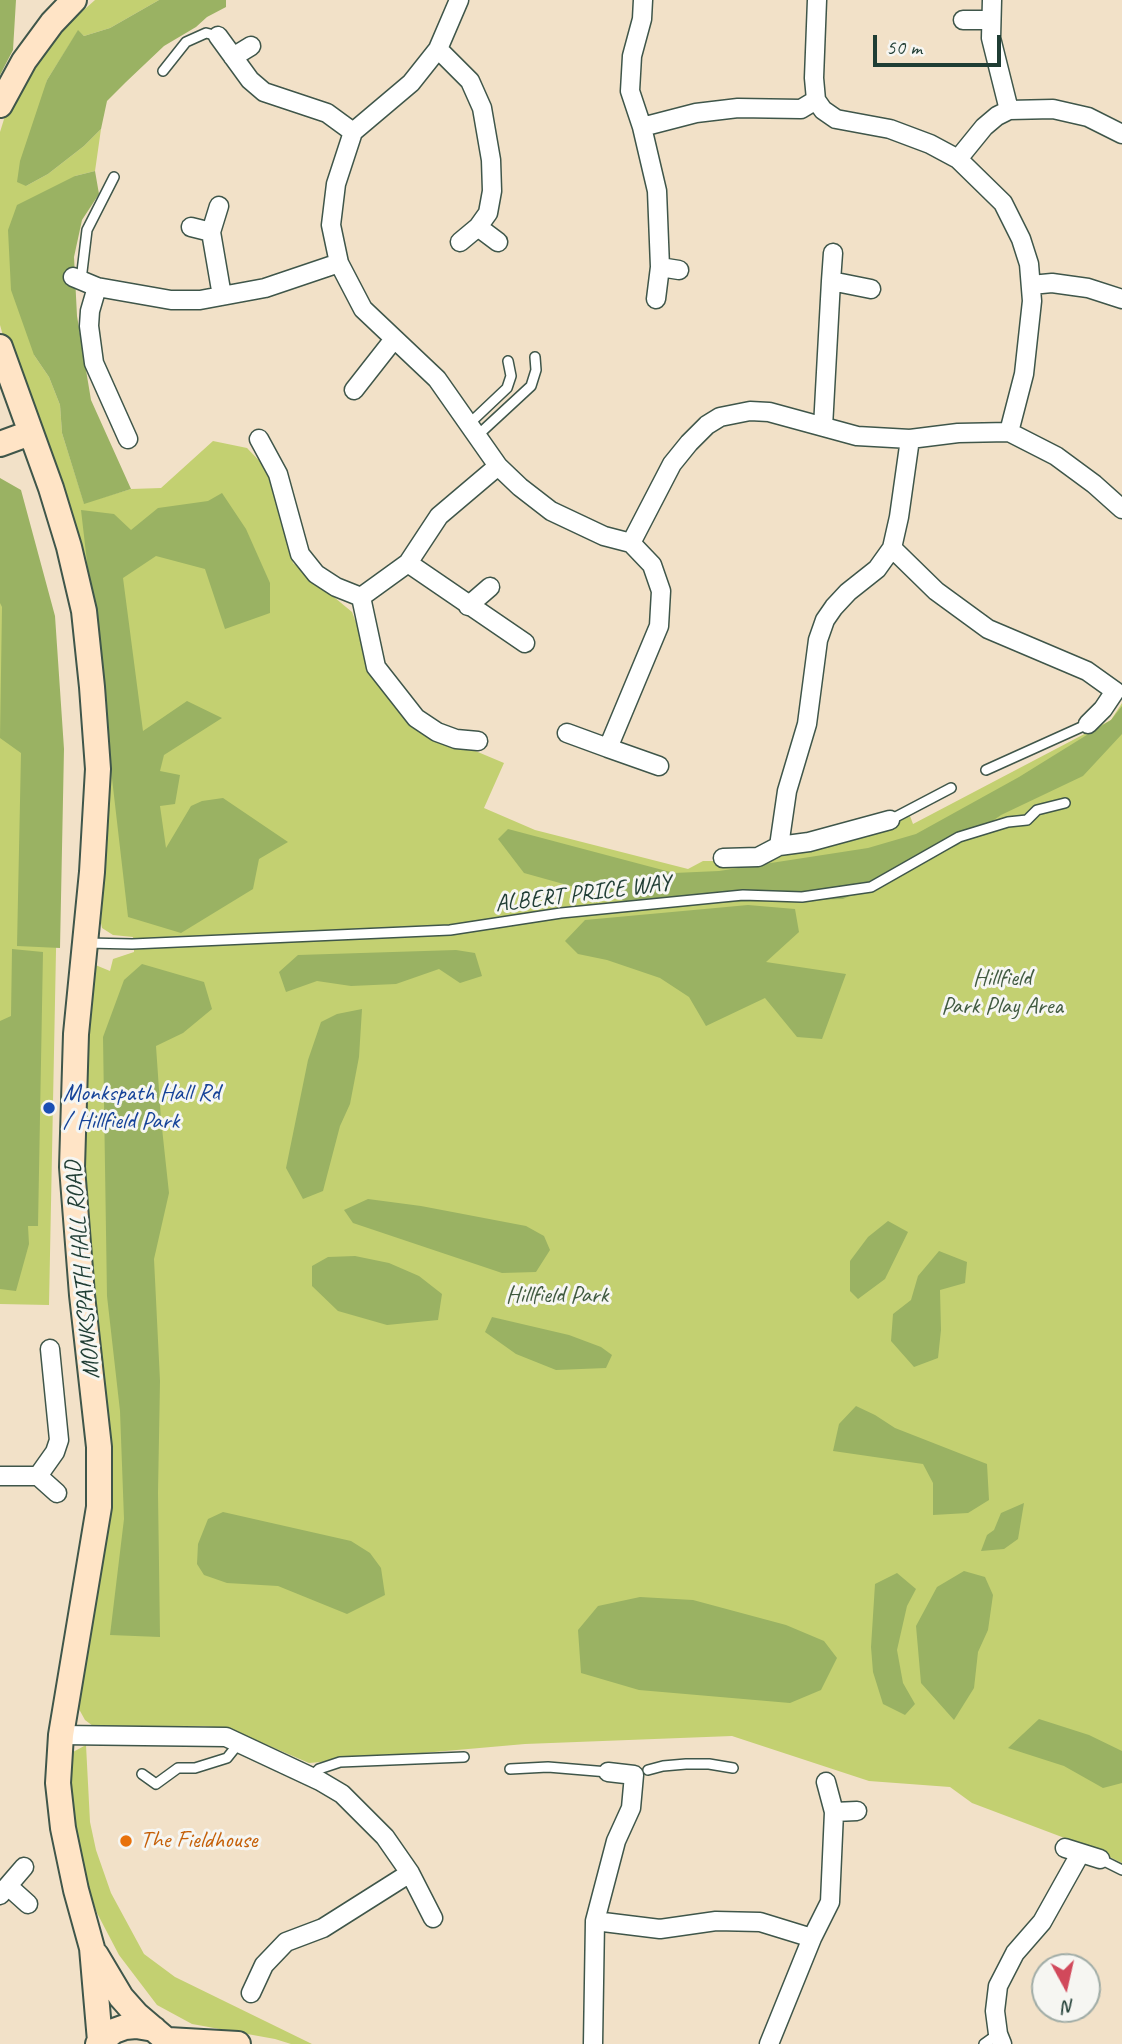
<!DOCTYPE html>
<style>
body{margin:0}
#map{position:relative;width:1122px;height:2044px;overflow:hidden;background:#f2e1c8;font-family:Caveat,sans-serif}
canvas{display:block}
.north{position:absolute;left:1031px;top:1953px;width:70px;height:70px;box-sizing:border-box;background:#f6f6f2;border:2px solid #a0aca6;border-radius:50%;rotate:172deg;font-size:19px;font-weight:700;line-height:28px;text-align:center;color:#1f3d34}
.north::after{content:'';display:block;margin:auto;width:24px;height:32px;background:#d1495b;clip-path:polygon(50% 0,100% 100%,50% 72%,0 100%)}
.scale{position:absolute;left:873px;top:35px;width:128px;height:32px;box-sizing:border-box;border:4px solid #1f3d34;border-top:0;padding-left:9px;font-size:21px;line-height:24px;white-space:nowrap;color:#1f3d34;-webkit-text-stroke:5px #f6f6f2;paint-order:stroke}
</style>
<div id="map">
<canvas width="1122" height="2044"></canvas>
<div class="north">N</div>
<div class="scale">50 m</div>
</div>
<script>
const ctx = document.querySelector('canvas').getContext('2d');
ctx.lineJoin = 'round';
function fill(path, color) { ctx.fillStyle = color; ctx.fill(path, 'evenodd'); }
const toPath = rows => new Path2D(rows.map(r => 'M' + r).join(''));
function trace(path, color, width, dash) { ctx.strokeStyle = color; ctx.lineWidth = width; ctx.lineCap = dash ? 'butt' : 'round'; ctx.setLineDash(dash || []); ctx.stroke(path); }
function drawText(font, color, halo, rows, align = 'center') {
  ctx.font = font + ' Caveat,sans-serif'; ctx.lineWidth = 6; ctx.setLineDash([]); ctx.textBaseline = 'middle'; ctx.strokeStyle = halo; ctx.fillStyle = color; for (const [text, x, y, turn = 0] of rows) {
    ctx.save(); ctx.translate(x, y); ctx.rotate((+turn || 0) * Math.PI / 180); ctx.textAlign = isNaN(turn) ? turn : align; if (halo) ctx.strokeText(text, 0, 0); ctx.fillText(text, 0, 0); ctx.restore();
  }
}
const green = toPath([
 [95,0,159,0,110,28,84,36,78,31,47,80,26,186,48,174,84,146,101,129,95,171,75,176,34,355,49,377,60,405,62,433,84,503,131,489,161,488,213,441,247,448,273,475,293,563,352,612,377,679,423,729,504,763,484,808,535,830,688,869,703,861,760,861,781,852,860,834,910,816,913,824,1111,720,1122,703,1122,1863,1091,1848,972,1803,950,1787,869,1781,732,1736,525,1744,309,1763,230,1729,204,1726,93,1726,85,1720,74,1700,93,1593,91,1302,80,1102,93,964,110,971,113,959,134,952,134,944,133,937,113,935,102,928,101,923,106,773,103,694,0,325,0,132,5,116,39,55,67,25],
 [0,478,60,748,49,1305,0,1304],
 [86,1745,90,1822,96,1850,111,1893,144,1954,175,1977,312,2044,291,2044,275,2039,192,2024,157,2005,119,1955,97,1913,82,1871,69,1814,68,1763,73,1752]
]);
const forest = toPath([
 [0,0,16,0,13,50,0,75],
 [159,0,226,0,226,7,207,17,196,27,164,46,126,82,107,101,101,129,84,146,48,174,26,186,17,182,20,161,47,80,78,30,84,36,110,28],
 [95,171,99,194,82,220,74,257,77,316,91,400,131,489,84,504,62,433,60,405,49,377,34,355,11,290,8,230,17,205,75,176],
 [0,478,21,490,55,616,64,749,60,948,17,946,21,753,0,738,2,607,0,603],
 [222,493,246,529,270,583,270,613,225,629,205,569,156,556,123,578,143,731,187,701,222,718,164,755,160,771,180,775,175,804,160,806,166,848,191,806,202,801,223,798,288,842,259,859,253,889,181,933,128,917,81,510,114,514,131,530,158,508,208,501],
 [1122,706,1122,734,1083,776,1001,815,958,845,843,899,639,905,524,873,498,839,508,829,674,873,719,871,868,848,916,834,1019,777,1111,720],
 [748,905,795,909,799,932,766,962,846,974,822,1039,797,1037,765,998,706,1026,689,997,660,978,607,960,578,954,565,941,585,920],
 [12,949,43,952,38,1226,28,1226,29,1244,16,1291,0,1289,0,1021,11,1016],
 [456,950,475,953,482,976,460,983,439,969,396,984,351,986,317,981,286,992,279,972,298,955],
 [142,964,204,982,212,1009,183,1033,156,1046,161,1119,169,1193,154,1259,160,1381,158,1493,160,1637,110,1635,124,1519,120,1411,107,1296,103,1037,124,980],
 [362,1009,359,1057,350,1104,340,1126,323,1191,303,1199,286,1168,308,1060,321,1022,337,1014],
 [368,1199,421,1206,526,1226,544,1236,550,1250,536,1272,502,1273,353,1223,344,1210],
 [888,1221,908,1232,885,1279,858,1299,850,1291,850,1261,868,1237],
 [939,1251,967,1262,965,1283,940,1290,941,1330,938,1358,914,1367,891,1341,893,1314,911,1300,918,1276],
 [355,1256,389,1263,419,1276,442,1294,438,1320,387,1325,338,1311,312,1286,312,1266,328,1257],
 [492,1317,569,1335,601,1347,612,1355,606,1368,556,1370,516,1354,485,1332],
 [856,1406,875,1415,895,1428,987,1464,989,1500,968,1513,933,1515,933,1483,923,1464,833,1451,839,1424],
 [1024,1503,1018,1539,1004,1549,981,1551,987,1535,994,1530,1001,1513],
 [223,1512,351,1541,370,1553,381,1568,385,1595,347,1614,278,1586,227,1583,204,1575,197,1564,198,1544,208,1519],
 [964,1571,985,1577,993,1595,988,1630,978,1652,974,1688,954,1720,921,1683,916,1626,937,1587],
 [897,1573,916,1589,907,1606,897,1650,903,1683,915,1704,905,1715,883,1704,873,1672,871,1647,875,1584],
 [640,1597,693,1600,786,1625,824,1641,837,1658,821,1690,790,1703,639,1690,581,1673,578,1630,598,1606],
 [1039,1719,1089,1735,1122,1751,1122,1783,1103,1788,1064,1766,1008,1748]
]);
const lane = toPath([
 [163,71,186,42,206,33,218,36],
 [81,280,87,230,114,177],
 [470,423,507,388,511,376,508,361],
 [478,435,531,386,536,370,535,357],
 [986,770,1088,724],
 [890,820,951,788],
 [87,943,132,944,450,930,561,913,743,895,802,897,871,887,959,837,1008,822,1027,820,1037,810,1065,803],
 [510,1769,548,1767,608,1772],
 [648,1770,663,1766,686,1764,709,1764,733,1768],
 [142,1774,156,1784,178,1768,195,1768,227,1758,239,1743],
 [311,1777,319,1769,340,1762,464,1757],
 [1100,1859,1122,1870],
 [984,2044,998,2034]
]);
const street = toPath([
 [459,0,438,49,411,83,353,132,336,184,331,225,339,263,363,309,437,379,498,466,520,487,551,511,604,536,631,543,652,565,661,591,659,626,608,748,659,766],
 [992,0,991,38,1009,110],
 [963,20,990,20],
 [218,36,250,80,264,92,327,113,353,132],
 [438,49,470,81,482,108,491,160,492,191,488,213,478,227,460,242],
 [233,57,251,46],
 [816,100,823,110,836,119,890,129,930,144,958,159,1003,203,1021,239,1029,264,1032,301,1024,374,1009,432],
 [642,127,630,91,632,56,642,19,643,0],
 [958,159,984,127,997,116,1009,110,1053,109,1088,117,1122,134],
 [191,227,211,232,222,296],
 [478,227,498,242],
 [211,232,219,206],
 [660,267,679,270],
 [73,277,97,287,171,300,200,300,265,288,339,263],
 [831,281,833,253],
 [1031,285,1052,283,1088,288,1122,299],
 [97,287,90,311,89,326,94,363,128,439],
 [656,299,660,267,657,191,642,127,696,113,738,108,801,109,816,100,814,78,817,0],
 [354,390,394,339],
 [823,427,831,281,871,289],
 [259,439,278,474,300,554,316,574,336,587,361,597,408,563,439,516,498,466],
 [631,543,672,464,689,443,707,425,720,417,750,411,769,412,857,436,910,439,958,433,1009,432,1056,456,1094,484,1122,509],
 [892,548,936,591,988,629,1087,671,1115,691,1103,709,1088,724],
 [408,563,525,643],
 [361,597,376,667,416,718,437,732,456,739,478,741],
 [468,606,490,587],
 [567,733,608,748],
 [890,820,809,842,779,846,787,791,807,724,818,640,825,620,834,607,848,592,877,569,892,548,899,517,910,439],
 [723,858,758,857,779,846],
 [0,1476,38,1476,57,1493],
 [38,1476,55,1452,59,1440,50,1349],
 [61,1735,226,1737,320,1781,342,1794,385,1837,410,1873,433,1918],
 [834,1812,857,1811],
 [1065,1848,1100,1859],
 [8,1886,28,1904],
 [0,1895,24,1867],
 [595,1921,660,1929,716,1921,760,1922,812,1938,830,1902,834,1812,826,1782],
 [251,1993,264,1965,286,1942,323,1928,410,1873],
 [593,2044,595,1921,616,1841,631,1808,634,1775,608,1772],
 [769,2044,812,1938],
 [1002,2044,998,2034,995,2011,998,1986,1015,1953,1042,1922,1080,1854]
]);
const secondary = toPath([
 [0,105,24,61,52,23,74,0],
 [0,347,51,488,69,547,84,611,92,687,98,769,92,872,76,1034,72,1167,82,1295,99,1447,99,1507,61,1735,58,1783,63,1828,76,1890,92,1948,100,2041],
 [0,444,30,433],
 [96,1955,121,1997,137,2015,171,2044],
 [168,2040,238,2044],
 [98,2044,114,2031,125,2027,136,2026,154,2029]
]);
const markers = [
 [49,1108,7,"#1a4fb4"],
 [126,1841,7,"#e8710a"]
];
const streetNames = [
 ["ALBERT PRICE WAY",583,894,-7],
 ["MONKSPATH HALL ROAD",83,1270,-95]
];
const parkNames = [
 ["Hillfield",1002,979],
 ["Park Play Area",1002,1007],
 ["Hillfield Park",557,1296]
];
const transitNames = [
 ["Monkspath Hall Rd",63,1094],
 ["/ Hillfield Park",63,1122]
];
const foodNames = [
 ["The Fieldhouse",140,1841]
];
fill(green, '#c3d071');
fill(forest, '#9ab263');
trace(lane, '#3f564a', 12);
trace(street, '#3f564a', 21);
trace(secondary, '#3f564a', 28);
trace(lane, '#fff', 9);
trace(street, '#fff', 18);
trace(secondary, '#ffe4c6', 24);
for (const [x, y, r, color] of markers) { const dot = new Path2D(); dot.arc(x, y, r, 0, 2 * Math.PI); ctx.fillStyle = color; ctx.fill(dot); trace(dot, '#f6f6f2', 2.5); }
drawText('24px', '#1f3d34', '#f6f6f2', streetNames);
drawText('24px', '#405a40', '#f6f6f2', parkNames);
drawText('24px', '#164399', '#f6f6f2', transitNames, 'left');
drawText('24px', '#c56008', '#f6f6f2', foodNames, 'left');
</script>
